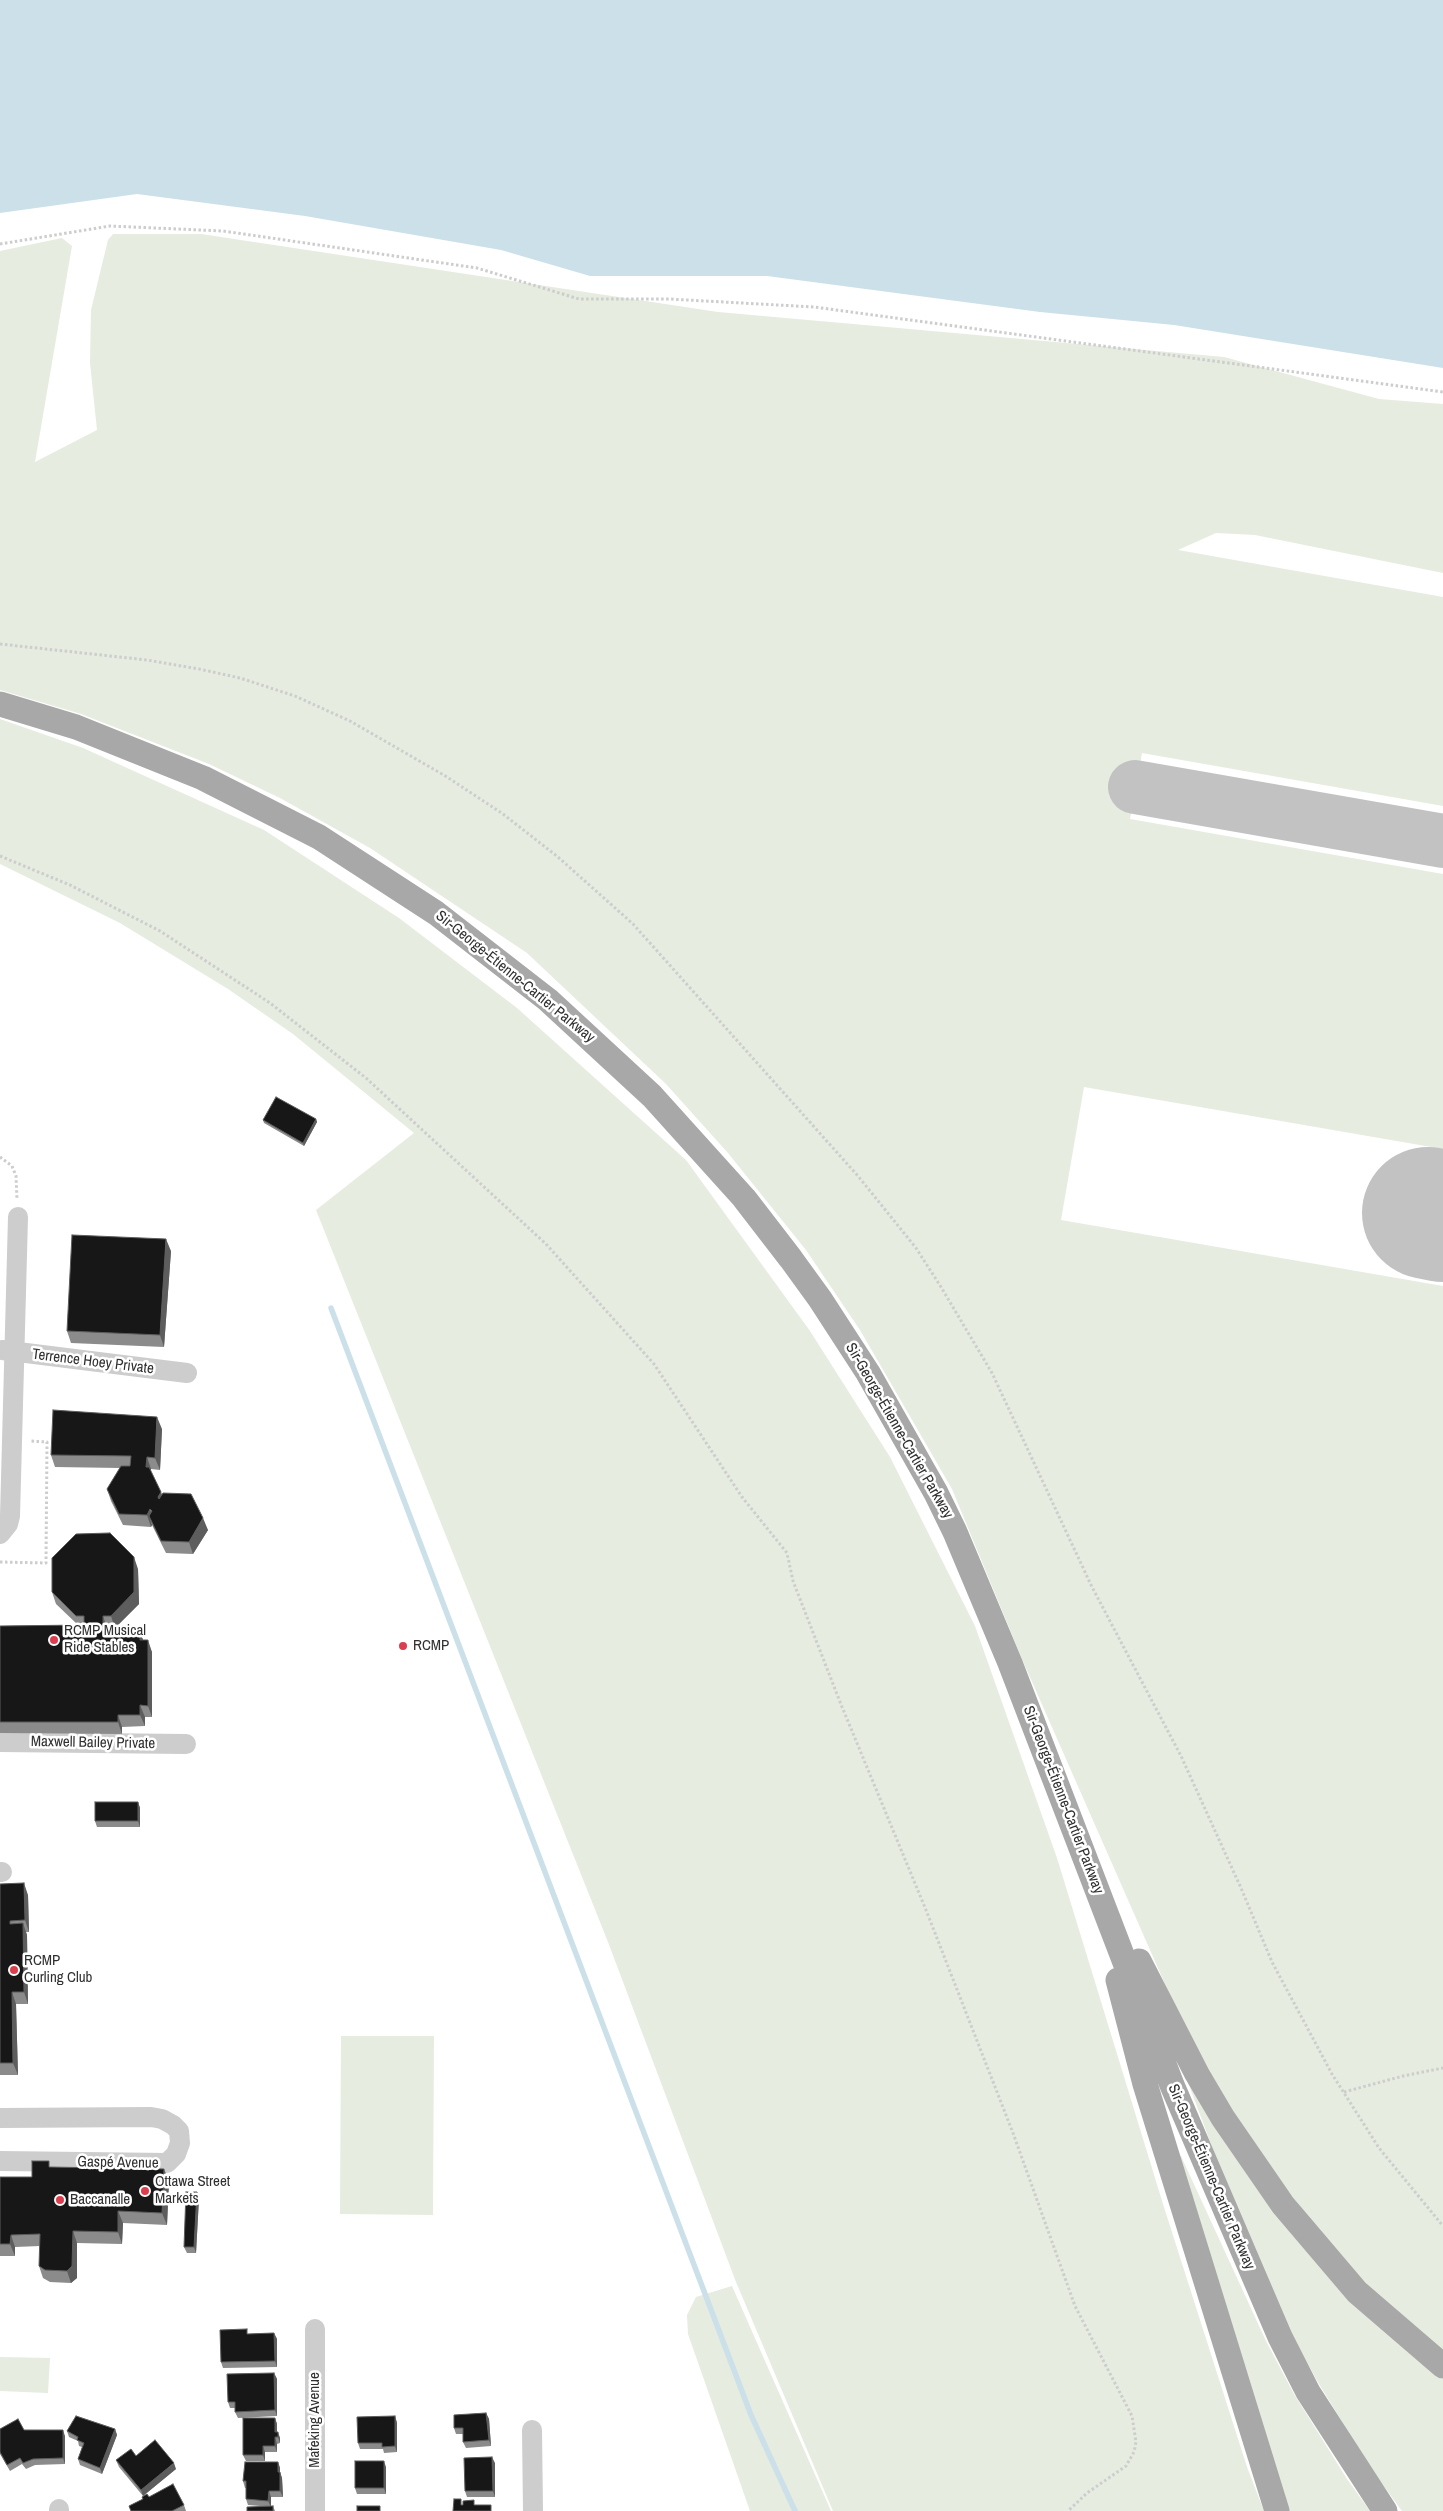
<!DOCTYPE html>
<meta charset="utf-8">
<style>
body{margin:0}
canvas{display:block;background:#fff}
</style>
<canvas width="1443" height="2511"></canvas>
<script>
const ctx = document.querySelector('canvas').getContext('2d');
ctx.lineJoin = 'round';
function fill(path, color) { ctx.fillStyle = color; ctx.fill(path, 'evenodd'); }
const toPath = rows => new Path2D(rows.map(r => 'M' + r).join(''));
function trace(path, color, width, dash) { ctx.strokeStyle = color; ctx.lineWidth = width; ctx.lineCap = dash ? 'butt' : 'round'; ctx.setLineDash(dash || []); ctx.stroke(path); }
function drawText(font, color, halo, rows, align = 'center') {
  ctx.font = font + ' "Archivo Narrow",sans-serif'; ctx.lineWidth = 5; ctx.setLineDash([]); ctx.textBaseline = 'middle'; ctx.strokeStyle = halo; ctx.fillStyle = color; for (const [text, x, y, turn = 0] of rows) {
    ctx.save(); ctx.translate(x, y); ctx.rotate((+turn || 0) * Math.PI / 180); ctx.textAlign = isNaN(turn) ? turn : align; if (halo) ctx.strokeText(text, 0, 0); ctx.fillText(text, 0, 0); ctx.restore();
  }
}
const green = toPath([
 [113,234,201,234,718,312,1224,357,1379,399,1443,404,1443,573,1255,535,1216,533,1178,550,1443,597,1443,806,1142,753,1130,819,1443,874,1443,1149,1084,1087,1061,1220,1443,1286,1443,2357,1363,2288,1231,2117,1176,2009,1022,1659,952,1489,860,1330,806,1250,728,1153,666,1084,527,953,370,848,280,798,209,764,81,714,0,690,0,251,62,238,72,246,35,462,97,430,90,363,91,310,108,240],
 [0,719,83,748,264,830,399,918,517,1008,686,1160,810,1331,890,1457,975,1626,1057,1858,1163,2204,1247,2467,1264,2511,833,2511,736,2282,608,1942,316,1210,414,1133,293,1034,228,989,120,923,0,864],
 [341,2036,434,2036,433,2215,340,2214],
 [1183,2069,1389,2333,1443,2379,1443,2511,1402,2511,1370,2467,1319,2384,1290,2332,1239,2219],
 [1181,2156,1266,2341,1294,2394,1347,2479,1370,2511,1286,2511,1176,2158],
 [732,2286,831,2511,750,2511,688,2334,687,2315,696,2297],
 [0,2357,50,2358,48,2393,0,2391]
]);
const water = toPath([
 [0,0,1443,0,1443,368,1174,325,1040,312,767,276,590,276,501,250,305,216,137,194,0,213]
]);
const stream = toPath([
 [331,1308,751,2415,795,2511]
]);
const taxiway = toPath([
 [1135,787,1443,841]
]);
const runway = toPath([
 [1428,1213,1443,1216]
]);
const path = toPath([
 [0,244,110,226,223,231,477,268,579,299,669,299,814,307,1443,392],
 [0,644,147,660,199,669,240,678,295,696,350,721,447,777,503,814,558,857,633,924,858,1176,916,1248,941,1287,992,1373,1092,1587,1181,1756,1241,1888,1272,1962,1332,2074,1379,2148,1443,2226],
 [0,856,70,885,160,931,270,1003,366,1078,546,1244,654,1364,742,1497,787,1553,793,1581,840,1702,926,1910,1013,2133,1075,2306,1132,2416,1136,2442,1134,2452,1126,2466,1087,2493,1068,2511],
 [0,1157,12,1166,16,1176,17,1199],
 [0,1562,46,1563,47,1442,30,1441],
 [1344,2092,1403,2076,1443,2068]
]);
const minor = toPath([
 [2,1350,187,1373],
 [0,1534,8,1524,10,1516,18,1217],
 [0,1742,186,1744],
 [0,1872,2,1872],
 [0,2118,151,2117,162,2119,173,2125,179,2131,180,2143,176,2154,167,2163,0,2161],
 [315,2329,315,2511],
 [532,2430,533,2511],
 [59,2511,59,2509]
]);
const major = toPath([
 [0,704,76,727,203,778,319,837,436,913,548,1000,652,1096,744,1198,791,1259,820,1299,868,1373,936,1493,955,1532,1010,1663,1172,2085,1280,2337,1308,2392,1385,2511],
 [1139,1961,1197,2074,1223,2118,1283,2205,1357,2292,1443,2366],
 [1118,1980,1145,2084,1277,2511]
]);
const wall = toPath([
 [316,1119,317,1122,304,1146,264,1123,263,1120],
 [171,1251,164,1347,71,1343,67,1331],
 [162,1429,160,1470,151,1469,151,1472,162,1495,208,1530,193,1554,166,1553,152,1525,151,1527,123,1525,111,1501,107,1489,120,1468,55,1467,51,1455],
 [138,1569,139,1604,115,1628,107,1628,107,1631,140,1631,143,1640,152,1652,152,1717,145,1717,145,1726,122,1727,122,1734,0,1733,0,1626,78,1625,56,1604,52,1592],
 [138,1802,140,1808,140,1827,97,1827,95,1821],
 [0,1884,28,1895,29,1932,26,1932,27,1935,28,2004,16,2004,18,2075,0,2075],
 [51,2167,169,2181,167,2225,123,2223,122,2244,77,2243,77,2278,71,2283,50,2282,43,2278,39,2266,40,2246,15,2247,15,2256,0,2256,0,2177,32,2177],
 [199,2198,196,2253,187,2253,184,2247],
 [274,2333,277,2339,277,2367,223,2368,221,2362,249,2334],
 [274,2373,277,2379,277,2416,238,2418,235,2412,235,2408,230,2408,228,2402],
 [486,2413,489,2419,491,2446,466,2448,463,2442,463,2434,456,2434,454,2428],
 [395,2416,397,2423,397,2452,384,2453,383,2449,360,2449,358,2443],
 [275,2418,277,2424,277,2432,280,2438,280,2443,277,2444,277,2452,265,2452,265,2461,246,2461,243,2455],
 [0,2429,24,2430,65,2436,65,2464,35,2465,26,2469,22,2464,10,2471,0,2454],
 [115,2429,117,2435,102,2474,80,2465,78,2459,82,2447,79,2446,78,2441,69,2437,67,2431],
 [116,2460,176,2469,143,2496,119,2467],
 [278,2462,280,2468,280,2472,282,2478,283,2497,271,2497,271,2506,273,2506,275,2511,247,2511,260,2506,248,2505,246,2499,246,2488,245,2488,243,2481],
 [495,2463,495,2497,467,2497,465,2491],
 [386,2467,386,2494,357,2494,355,2488],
 [142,2497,149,2497,184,2505,186,2511,131,2511,129,2506,143,2499]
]);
const shadedWall = toPath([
 [316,1119,317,1122,304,1146,303,1143],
 [166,1239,171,1251,164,1347,160,1335],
 [157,1417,162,1429,160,1470,155,1458],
 [147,1457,151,1469,151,1479,146,1467],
 [161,1492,165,1504,158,1497],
 [150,1509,154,1521,149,1516,152,1525,151,1527,147,1515],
 [203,1518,208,1530,193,1554,189,1542],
 [134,1557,138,1569,139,1604,115,1628,111,1616],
 [103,1616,107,1628,107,1643,103,1631],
 [140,1631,144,1643,140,1640],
 [148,1640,152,1652,152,1717,148,1706],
 [140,1705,145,1717,145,1726,140,1715],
 [118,1715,122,1727,122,1734,118,1722],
 [138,1802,140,1808,140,1827,138,1821],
 [24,1883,28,1895,29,1932,25,1920],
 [23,1923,27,1935,28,2004,24,1992],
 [12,1992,16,2004,18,2075,13,2063],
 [164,2169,169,2181,167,2225,162,2213],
 [197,2192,199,2198,196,2253,194,2247],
 [118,2211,123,2223,122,2244,118,2232],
 [73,2231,77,2243,77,2278,71,2283,67,2271],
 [11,2235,15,2247,15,2256,10,2244],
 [274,2333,277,2339,277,2367,275,2361],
 [274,2373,277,2379,277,2416,275,2410],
 [486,2413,489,2419,491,2446,489,2440],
 [395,2416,397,2423,397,2452,395,2446],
 [275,2418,277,2424,277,2438,275,2432],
 [115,2429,117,2435,102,2474,100,2468],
 [63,2430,65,2436,65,2464,63,2458],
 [278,2432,280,2438,280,2443,278,2437],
 [275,2437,277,2444,277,2452,275,2446],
 [263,2446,265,2452,265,2461,263,2455],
 [492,2457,495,2463,495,2497,493,2491],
 [384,2461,386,2467,386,2494,384,2488],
 [278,2462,280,2468,280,2478,278,2472],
 [174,2463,176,2469,143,2496,141,2490],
 [280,2472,282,2478,283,2497,280,2491],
 [269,2491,271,2497,271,2507,268,2501]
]);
const building = toPath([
 [276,1097,316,1119,303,1143,263,1120,276,1097],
 [72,1235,166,1239,160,1335,67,1331,72,1235],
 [53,1410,157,1417,155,1458,147,1457,146,1467,149,1467,161,1492,158,1497,159,1499,163,1493,191,1494,203,1518,189,1542,161,1541,149,1516,152,1511,150,1509,147,1515,119,1514,107,1489,121,1466,130,1466,131,1456,51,1455,53,1410],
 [110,1533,134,1557,134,1592,111,1616,103,1616,103,1631,140,1631,140,1640,148,1640,148,1706,140,1705,140,1715,118,1715,118,1722,0,1722,0,1626,84,1625,84,1616,76,1616,52,1592,52,1558,76,1534,110,1533],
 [95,1802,138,1802,138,1821,95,1821,95,1802],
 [24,1883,25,1920,10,1921,10,1924,23,1923,24,1992,12,1992,13,2063,0,2063,0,1884,24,1883],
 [32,2161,49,2161,49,2167,164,2169,162,2213,118,2211,118,2232,73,2231,72,2266,67,2271,45,2270,39,2266,40,2234,11,2235,10,2244,0,2244,0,2177,32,2177,32,2161],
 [186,2192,197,2192,194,2247,184,2247,186,2192],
 [247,2329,247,2334,274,2333,275,2361,221,2362,220,2330,247,2329],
 [274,2373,275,2410,235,2412,235,2402,228,2402,227,2374,274,2373],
 [486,2413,489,2440,463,2442,463,2428,454,2428,454,2415,486,2413],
 [76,2416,115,2429,100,2468,78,2459,84,2443,77,2440,78,2437,67,2431,76,2416],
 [395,2416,395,2446,382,2447,382,2443,358,2443,357,2417,395,2416],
 [243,2418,275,2418,275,2432,278,2432,278,2437,275,2437,275,2446,263,2446,263,2455,243,2455,243,2418],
 [18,2419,24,2430,63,2430,63,2458,33,2459,23,2463,20,2458,7,2465,0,2452,0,2429,18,2419],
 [155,2440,174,2463,141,2490,116,2460,131,2449,136,2456,155,2440],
 [492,2457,493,2491,465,2491,464,2458,492,2457],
 [355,2461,384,2461,384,2488,355,2488,355,2461],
 [245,2462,278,2462,278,2472,280,2472,280,2491,269,2491,268,2501,246,2499,246,2481,243,2481,245,2462],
 [173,2484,184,2505,172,2511,131,2511,129,2506,143,2499,142,2497,147,2494,149,2497,173,2484],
 [454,2499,461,2499,461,2505,463,2505,463,2501,474,2500,474,2505,491,2505,491,2511,453,2511,454,2499],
 [273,2506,273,2511,247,2511,247,2507,273,2506],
 [357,2506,380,2506,380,2511,357,2511,357,2506]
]);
const markers = [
 [54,1640,5,"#db3e4e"],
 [403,1646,5,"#db3e4e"],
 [14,1970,5,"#db3e4e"],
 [145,2191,5,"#db3e4e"],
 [60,2200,5,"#db3e4e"]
];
const streetNames = [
 ["Sir-George-Étienne-Cartier Parkway",515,977,39],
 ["Terrence Hoey Private",93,1362,7],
 ["Sir-George-Étienne-Cartier Parkway",899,1431,60],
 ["Maxwell Bailey Private",93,1743,1],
 ["Sir-George-Étienne-Cartier Parkway",1063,1800,69],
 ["Gaspé Avenue",118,2163,1],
 ["Sir-George-Étienne-Cartier Parkway",1211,2177,67],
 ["Mafeking Avenue",315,2420,-90]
];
const poiNames = [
 ["RCMP Musical",64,1631],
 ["Ride Stables",64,1648],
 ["RCMP",413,1646],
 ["RCMP",24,1961],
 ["Curling Club",24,1978],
 ["Ottawa Street",155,2182],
 ["Markets",155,2199],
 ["Baccanalle",70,2200]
];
fill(green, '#e6ecdf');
fill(water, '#cce0ea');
trace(stream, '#cce0ea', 5.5);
trace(taxiway, '#c2c2c2', 54);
trace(runway, '#c2c2c2', 132);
trace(path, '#cdcdcd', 3, [2.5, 2.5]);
trace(minor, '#cdcdcd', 20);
trace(major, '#a8a8a8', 25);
fill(wall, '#8b8b8b');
fill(shadedWall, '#5d5d5d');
fill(building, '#171717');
trace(building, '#5d5d5d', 1);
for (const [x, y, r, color] of markers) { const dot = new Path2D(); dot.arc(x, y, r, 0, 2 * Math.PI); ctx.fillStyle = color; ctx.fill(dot); trace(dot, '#fff', 2); }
drawText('15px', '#303030', '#fff', streetNames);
drawText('15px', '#303030', '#fff', poiNames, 'left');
</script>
